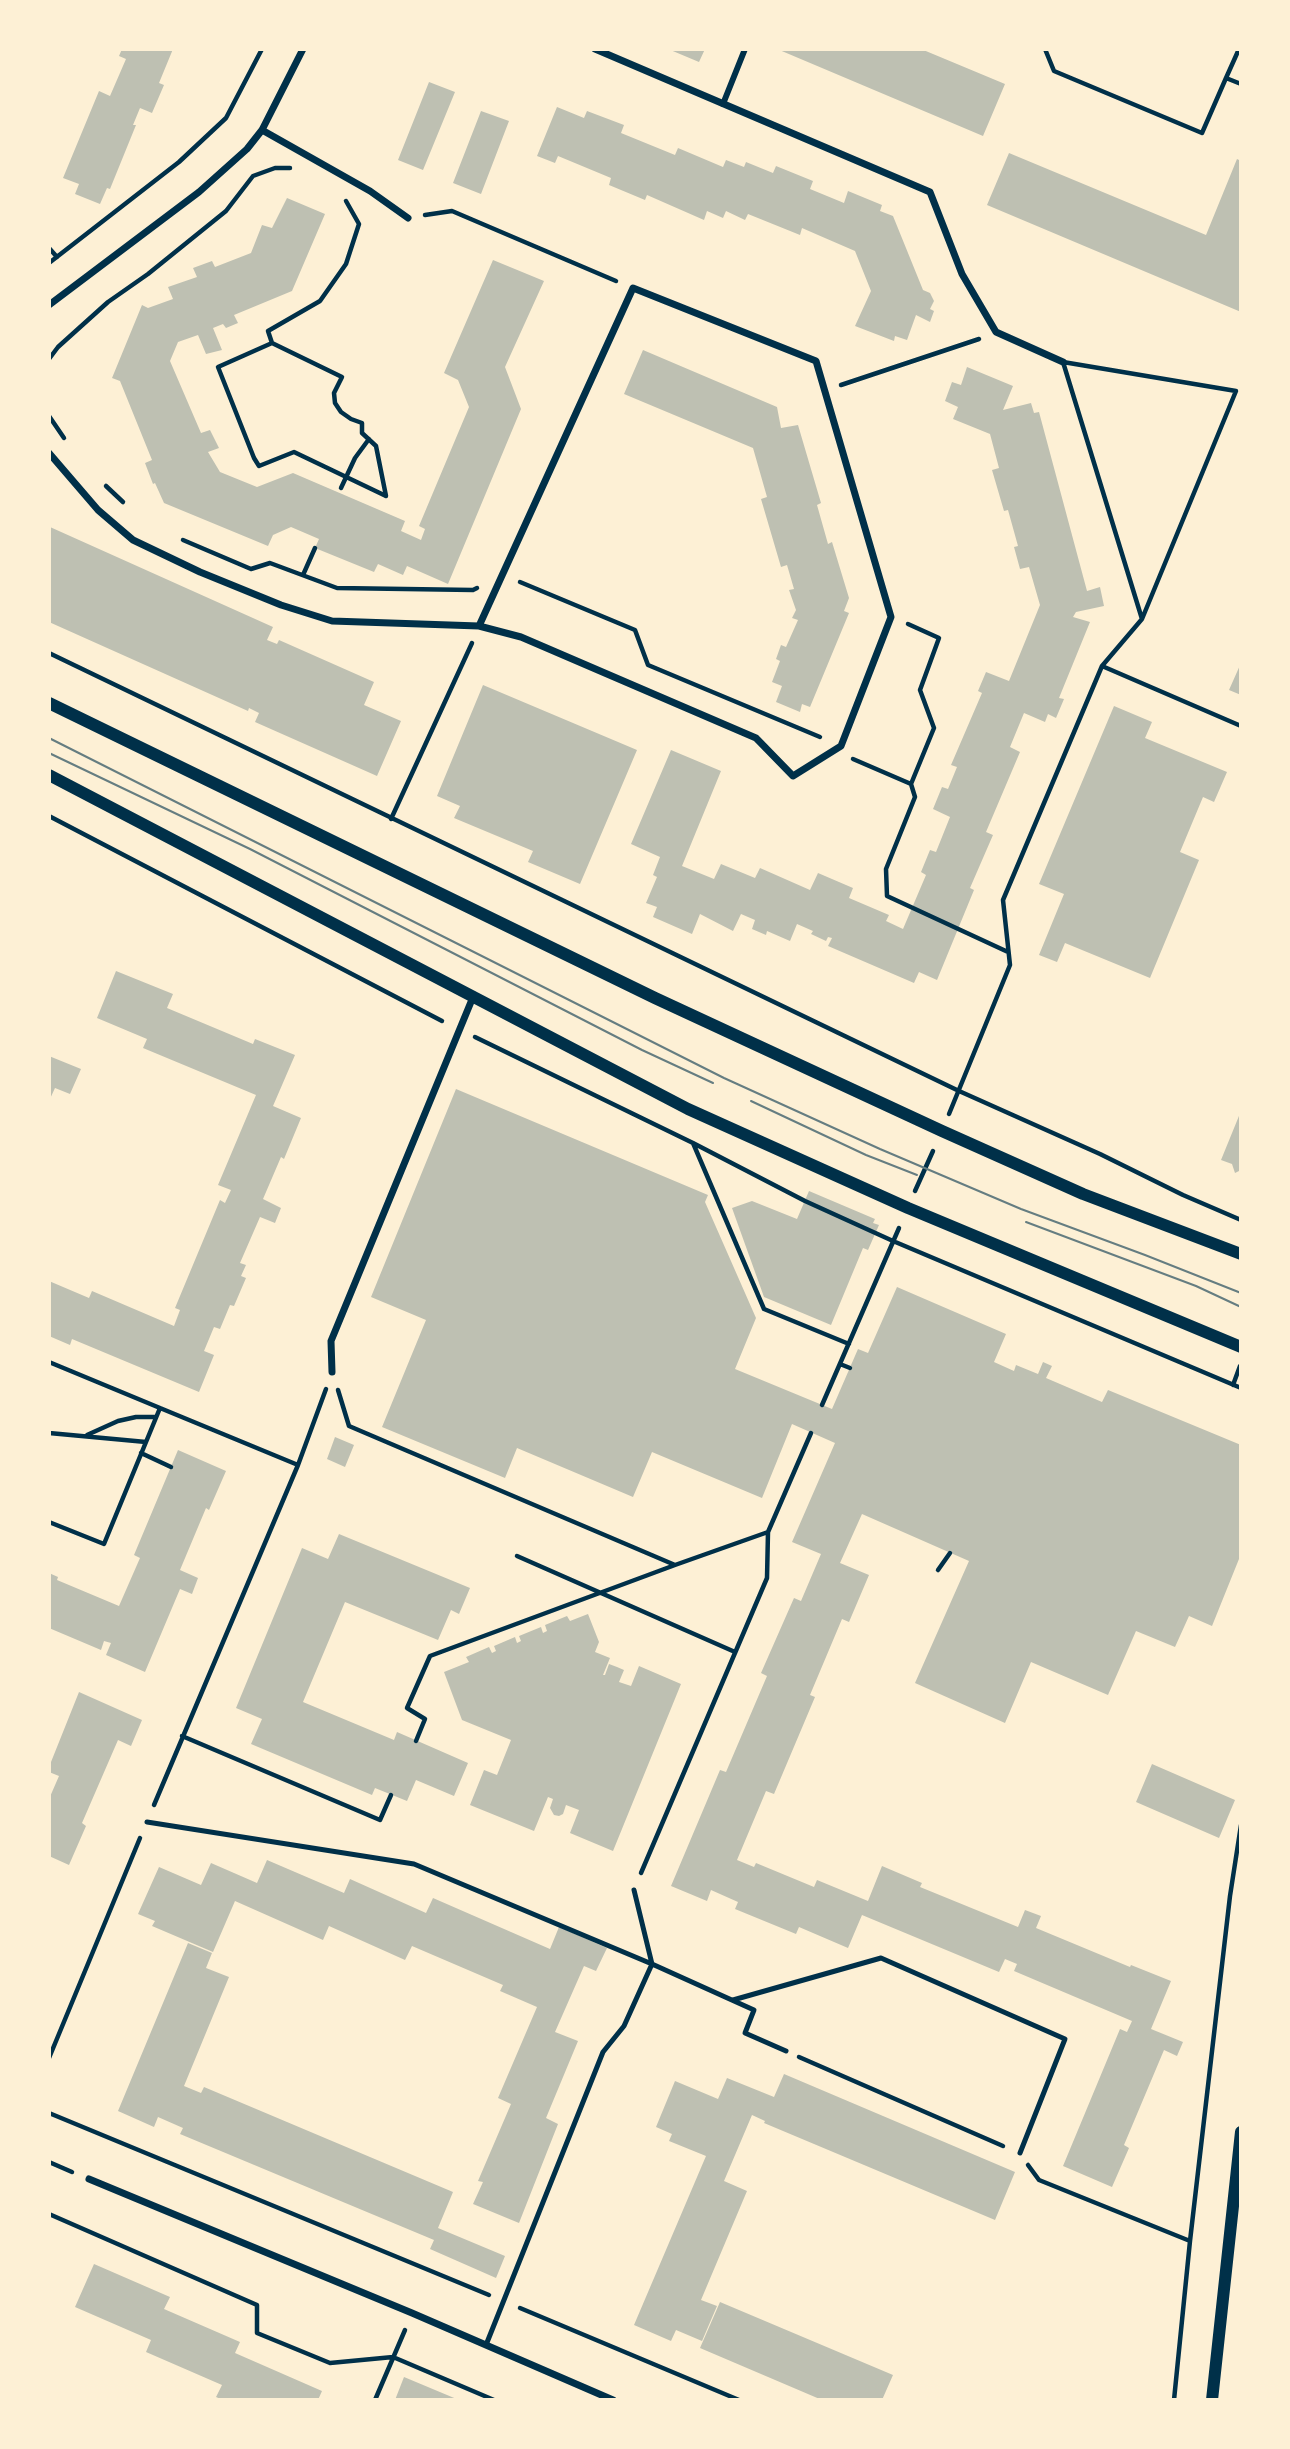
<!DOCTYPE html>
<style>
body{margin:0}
#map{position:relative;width:1290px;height:2449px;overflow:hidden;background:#fdf0d5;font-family:"IBM Plex Sans",sans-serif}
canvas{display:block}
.frame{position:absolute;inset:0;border:51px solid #fdf0d5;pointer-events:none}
</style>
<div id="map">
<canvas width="1290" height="2449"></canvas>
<div class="frame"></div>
</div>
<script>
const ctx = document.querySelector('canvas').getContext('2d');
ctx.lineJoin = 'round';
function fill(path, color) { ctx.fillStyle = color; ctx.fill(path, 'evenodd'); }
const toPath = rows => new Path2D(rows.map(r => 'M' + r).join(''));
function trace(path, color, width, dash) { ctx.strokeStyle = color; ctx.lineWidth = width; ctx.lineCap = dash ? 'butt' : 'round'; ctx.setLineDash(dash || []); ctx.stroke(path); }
const building = toPath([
 [122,49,173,49,159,83,164,85,152,113,140,108,133,125,136,125,110,189,107,188,100,204,75,194,79,184,63,178,99,91,110,96,126,59,119,56],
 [668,49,705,49,699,62],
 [777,49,921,49,1005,84,983,136],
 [429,82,455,92,423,170,398,160],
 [557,107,584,118,587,111,624,125,621,133,675,155,678,148,723,167,726,160,744,167,746,162,773,173,776,166,813,181,810,189,844,203,848,191,882,205,880,211,893,216,923,290,930,293,934,301,930,309,934,311,930,322,916,315,907,340,895,336,894,341,855,326,871,291,855,251,818,235,802,228,800,235,748,214,745,220,726,211,723,218,707,211,704,220,647,195,645,200,609,185,611,178,558,156,555,163,537,156],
 [481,111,509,121,481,194,453,183],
 [1009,153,1206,235,1237,159,1241,161,1241,312,987,205],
 [287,198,325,214,292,291,234,315,238,323,226,328,223,324,213,328,222,350,206,354,198,335,178,342,170,361,201,433,210,430,219,448,208,452,220,472,257,487,293,473,405,521,401,531,421,540,425,529,419,526,469,407,458,380,444,373,493,260,544,281,505,367,521,409,448,584,407,566,403,575,378,564,374,572,315,548,319,539,291,527,273,535,268,546,164,503,155,483,153,484,145,463,152,460,120,381,112,378,142,305,148,308,173,299,168,287,197,277,193,268,212,261,215,267,251,253,262,225,272,228],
 [643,350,777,407,781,428,798,425,821,503,817,505,828,544,832,542,849,598,844,611,849,613,810,707,802,704,800,712,776,702,782,686,772,682,780,661,776,659,781,645,786,647,798,620,792,618,796,610,789,590,794,589,787,565,781,567,761,499,767,497,753,448,624,394],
 [967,367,1013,386,1003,410,1031,403,1034,413,1039,412,1087,591,1100,587,1104,606,1076,612,1073,617,1090,622,1059,698,1064,699,1056,718,1048,714,1045,722,1024,713,1010,747,1020,752,986,832,993,835,970,888,974,890,937,980,919,972,914,983,828,946,832,938,828,937,826,941,811,934,813,931,797,924,790,941,767,931,766,935,752,929,755,920,741,914,733,931,700,914,692,934,653,917,657,907,646,903,657,877,653,875,660,857,631,844,671,750,721,771,682,866,714,879,721,864,755,878,760,868,810,890,818,873,853,888,849,898,889,915,886,921,903,929,926,875,921,872,930,850,936,852,950,817,933,809,942,787,948,789,957,767,951,765,982,693,978,691,986,672,1009,681,1040,605,1029,567,1020,569,1014,547,1018,546,1008,510,1004,511,992,470,999,468,990,434,953,419,958,407,945,401,952,382,961,385],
 [50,527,273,627,267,640,277,644,279,640,374,682,364,705,401,721,377,776,255,722,259,713,249,708,248,711,49,622],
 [1241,663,1241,695,1229,690],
 [483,685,637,750,580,884,528,862,533,851,454,818,460,806,437,796],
 [1114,706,1152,722,1145,738,1227,772,1214,802,1203,797,1180,852,1199,860,1150,978,1065,943,1057,962,1039,955,1064,894,1039,884],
 [116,971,173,994,167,1008,253,1044,255,1039,295,1055,273,1106,301,1118,284,1159,281,1157,263,1199,281,1208,275,1223,260,1217,240,1263,246,1265,241,1276,246,1278,234,1306,230,1305,220,1329,214,1327,204,1351,214,1355,199,1392,72,1339,70,1345,49,1336,49,1281,89,1298,92,1291,174,1326,180,1310,175,1308,220,1200,225,1203,231,1190,218,1185,256,1095,143,1048,147,1039,97,1018],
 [49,1056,81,1069,70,1094,55,1088,49,1101],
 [456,1089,708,1195,705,1202,756,1318,735,1369,832,1409,858,1349,868,1353,897,1287,1006,1334,994,1362,1014,1371,1016,1365,1038,1374,1043,1362,1052,1366,1046,1378,1102,1402,1108,1390,1241,1445,1241,1554,1212,1626,1189,1616,1175,1647,1136,1631,1108,1695,1031,1662,1005,1723,915,1683,969,1561,862,1514,840,1563,869,1575,849,1622,842,1619,810,1695,815,1697,774,1794,766,1791,737,1860,754,1867,756,1863,814,1887,817,1880,868,1901,882,1866,922,1883,920,1887,1018,1927,1025,1910,1041,1916,1036,1928,1130,1967,1131,1965,1171,1981,1151,2029,1183,2042,1177,2056,1164,2050,1124,2145,1129,2148,1112,2187,1063,2166,1120,2029,1127,2032,1132,2021,1014,1971,1017,1964,1005,1959,999,1972,862,1915,848,1948,799,1927,796,1934,735,1909,738,1902,711,1890,707,1901,671,1886,720,1770,726,1772,767,1676,761,1673,794,1598,801,1601,821,1554,792,1542,835,1443,792,1424,762,1498,652,1452,633,1497,517,1448,505,1478,382,1427,426,1320,371,1297],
 [1241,1111,1241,1170,1235,1173,1232,1164,1221,1160],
 [809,1191,875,1219,873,1223,879,1225,868,1250,863,1248,831,1325,764,1297,732,1208,752,1201,797,1219],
 [335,1437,354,1445,345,1467,327,1459],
 [178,1450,226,1471,209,1510,206,1508,180,1570,198,1578,192,1594,180,1589,145,1672,106,1655,111,1643,104,1641,101,1650,49,1628,49,1573,58,1577,57,1580,119,1606,140,1558,134,1555],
 [339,1534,470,1588,459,1614,451,1610,438,1640,345,1602,303,1702,394,1740,397,1732,468,1763,454,1796,416,1780,407,1801,375,1788,372,1795,251,1744,262,1719,236,1708,302,1548,328,1559],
 [588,1614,599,1642,595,1652,610,1658,603,1675,605,1675,609,1664,617,1667,624,1670,619,1682,631,1686,639,1666,681,1684,613,1851,570,1833,579,1810,566,1805,563,1814,559,1816,554,1815,550,1808,553,1799,548,1797,534,1831,470,1805,484,1770,497,1775,511,1740,462,1720,444,1672,469,1662,466,1657,489,1647,492,1653,496,1651,494,1646,515,1637,517,1643,521,1641,519,1636,541,1627,543,1633,547,1631,545,1625,567,1616,570,1621],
 [79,1692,142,1720,131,1746,118,1740,82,1823,86,1826,69,1865,49,1856,49,1799,59,1776,49,1772,49,1767],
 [1152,1764,1235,1800,1219,1838,1136,1802],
 [267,1860,344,1893,350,1879,426,1913,433,1898,550,1949,559,1927,607,1948,596,1971,584,1966,555,2032,578,2041,546,2118,558,2124,519,2223,473,2204,483,2182,478,2181,511,2104,498,2098,537,2007,500,1991,503,1985,412,1946,405,1960,329,1926,323,1940,235,1901,213,1952,152,1926,155,1921,138,1914,159,1867,201,1885,211,1863,257,1883],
 [188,1943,212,1953,206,1968,229,1977,184,2086,201,2093,204,2087,453,2192,438,2228,505,2256,496,2278,430,2249,434,2240,180,2134,183,2128,158,2117,154,2127,118,2111],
 [784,2074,1015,2172,995,2220,764,2123,765,2121,752,2115,724,2181,747,2191,701,2300,717,2306,702,2341,676,2330,671,2341,634,2325,706,2156,669,2141,672,2134,656,2127,675,2081,718,2099,727,2078,774,2097],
 [94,2264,170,2297,164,2309,240,2342,235,2353,322,2391,318,2400,223,2400,216,2397,222,2385,146,2352,151,2340,75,2307],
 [720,2302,893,2375,882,2400,822,2400,700,2348],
 [404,2377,459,2400,395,2400]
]);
const path = toPath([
 [1045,49,1054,71,1202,133,1226,78],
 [1239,49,1226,78,1241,84],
 [346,201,359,224,346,264,320,301,268,331,272,343,218,367,254,458,259,466,294,452,386,496],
 [425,215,452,211,616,281],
 [49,248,57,257],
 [49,263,179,162,226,118,262,49],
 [272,343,342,377,334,393,335,403,341,412,351,419,362,423,362,433,376,446,386,496],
 [49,359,58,347,108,302,148,274,226,211,253,176,275,168,290,168],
 [1063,362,1236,391,1142,619,1063,362],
 [841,385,979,339],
 [49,416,64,438],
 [106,486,123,502],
 [341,488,355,458,369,439],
 [183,540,251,569,270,563,337,588,473,590,477,588],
 [303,575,315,548],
 [520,582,635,630,648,665,820,737],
 [49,653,959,1091,1100,1154,1183,1195,1241,1220],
 [1102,666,1241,726],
 [853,759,911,784,934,728,920,690,939,638,908,624],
 [911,784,915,797,886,869,887,896,1008,952],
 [49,816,442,1021],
 [391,819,472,643],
 [475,1037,693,1143,805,1201,893,1241,1241,1388],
 [949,1114,1010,965,1003,900,1102,666,1142,619],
 [693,1143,764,1309,849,1344],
 [915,1191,933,1151],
 [49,1362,160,1408],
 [840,1364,850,1368],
 [1233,1385,1240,1366],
 [338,1390,349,1426,675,1565,768,1532],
 [822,1405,899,1228],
 [49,1433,146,1442],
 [87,1435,118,1421,136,1417,156,1417],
 [141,1453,171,1467],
 [49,1522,104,1544,160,1408,298,1465],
 [517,1556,735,1652],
 [938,1570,950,1553],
 [182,1736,380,1820,391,1795],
 [416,1741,425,1719,407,1708,430,1656,675,1565],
 [154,1805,298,1465,326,1389],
 [641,1873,767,1578,768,1532,811,1433],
 [799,2057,1003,2146],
 [49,2058,140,1838],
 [49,2113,489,2295],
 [49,2162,72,2172],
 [1028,2165,1039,2180,1190,2241],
 [49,2214,257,2305,257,2333,330,2363,393,2357,494,2400],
 [520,2308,739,2400],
 [375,2400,405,2330],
 [1174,2400,1190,2241,1230,1896,1241,1825]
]);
const service = toPath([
 [147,1822,414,1864,652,1964,754,2010,745,2033,786,2051],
 [733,2000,881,1958,1065,2039,1020,2153],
 [486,2345,603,2052,624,2026,652,1964,634,1890]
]);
const pedestrian = toPath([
 [723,104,745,49]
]);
const minor = toPath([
 [595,49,930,192,962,274,996,332,1063,362],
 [262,130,370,191,408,218],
 [49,305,199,192,247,149,262,130,303,49],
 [49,453,98,510,133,540,200,572,281,605,332,621,479,626,521,637,756,738,793,776,841,746,891,617,816,361,633,288,479,626],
 [332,1372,331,1341,473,997],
 [89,2179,412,2313,613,2400]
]);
const tertiary = toPath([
 [49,703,655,998,942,1131,1083,1194,1241,1254],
 [49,775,688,1109,908,1208,1241,1347],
 [1212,2400,1241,2132]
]);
const tram = toPath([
 [49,738,724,1078,880,1149,1021,1209,1145,1255,1241,1293],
 [49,753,250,849,642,1050,713,1083],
 [751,1101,866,1155,917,1175],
 [1026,1222,1196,1286,1241,1307]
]);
fill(building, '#bec0b2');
trace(path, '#003049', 4.5);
trace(service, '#003049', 5);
trace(pedestrian, '#003049', 6);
trace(minor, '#003049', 7);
trace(tertiary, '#003049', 12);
trace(tram, '#657d81', 2);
</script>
